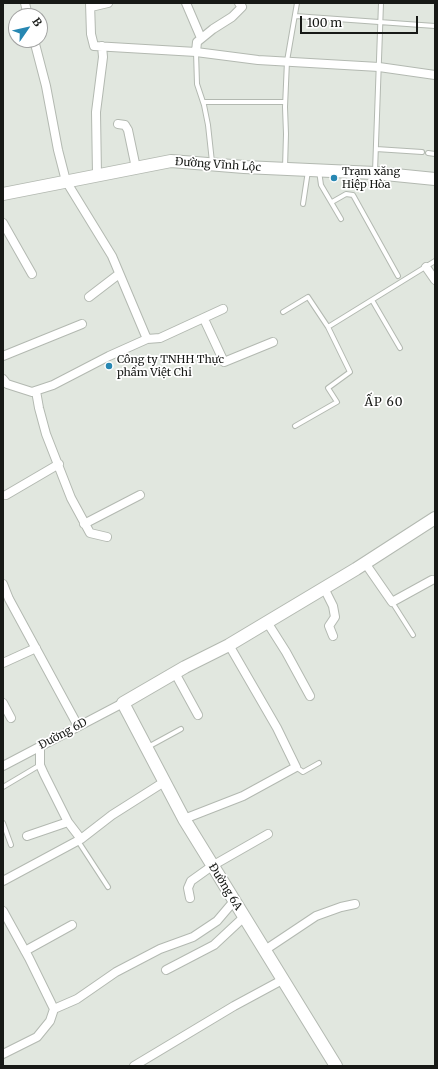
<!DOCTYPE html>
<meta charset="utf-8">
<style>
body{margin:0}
#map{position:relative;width:438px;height:1069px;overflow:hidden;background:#e1e7df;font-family:Merriweather,serif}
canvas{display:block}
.frame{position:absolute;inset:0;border:4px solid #171916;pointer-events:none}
.north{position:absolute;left:8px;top:8px;width:40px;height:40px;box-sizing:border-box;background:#fff;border:1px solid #a2a3a2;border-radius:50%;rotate:56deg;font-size:11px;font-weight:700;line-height:16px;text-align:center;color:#171916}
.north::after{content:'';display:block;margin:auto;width:14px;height:18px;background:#2787b2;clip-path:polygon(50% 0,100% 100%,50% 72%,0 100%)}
.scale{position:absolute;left:300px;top:16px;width:118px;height:18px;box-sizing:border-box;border:2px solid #171916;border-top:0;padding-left:5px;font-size:12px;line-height:14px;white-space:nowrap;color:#171916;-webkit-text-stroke:3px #fff;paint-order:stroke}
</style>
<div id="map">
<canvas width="438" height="1069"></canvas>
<div class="frame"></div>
<div class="north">B</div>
<div class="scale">100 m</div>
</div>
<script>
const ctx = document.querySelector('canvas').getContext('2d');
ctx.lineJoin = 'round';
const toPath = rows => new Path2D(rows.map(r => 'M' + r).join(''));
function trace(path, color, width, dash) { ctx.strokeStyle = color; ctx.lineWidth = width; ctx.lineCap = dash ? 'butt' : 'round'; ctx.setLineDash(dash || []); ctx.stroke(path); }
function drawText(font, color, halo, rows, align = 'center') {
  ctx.font = font + ' Merriweather,serif'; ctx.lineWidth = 3.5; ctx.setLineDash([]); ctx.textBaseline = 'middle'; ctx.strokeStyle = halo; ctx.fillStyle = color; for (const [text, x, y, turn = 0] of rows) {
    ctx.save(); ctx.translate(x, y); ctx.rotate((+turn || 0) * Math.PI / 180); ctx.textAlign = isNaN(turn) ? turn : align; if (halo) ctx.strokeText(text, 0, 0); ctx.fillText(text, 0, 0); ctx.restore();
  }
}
const lane = toPath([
 [295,16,435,26],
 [196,52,197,84,204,105,208,125,212,162],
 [203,102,285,102],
 [376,149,422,152],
 [428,153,435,154],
 [285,168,286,134,285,107,287,61,297,3],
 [319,171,321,185,341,219],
 [375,172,381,3],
 [332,202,346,194,353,195,398,276],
 [303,204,308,171],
 [372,300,400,348],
 [283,312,308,297,328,327,350,372,328,388,337,402,295,426],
 [328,327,435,261],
 [392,602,413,635],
 [148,747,181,729],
 [296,767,303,772,319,763],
 [3,787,40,765],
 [3,823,11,845],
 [78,841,108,887]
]);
const street = toPath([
 [25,3,28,16],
 [90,3,91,34,94,46,196,52,258,60,379,67,435,75],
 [186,3,201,38],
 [91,7,108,3],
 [196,52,197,42,213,29,232,17,242,7,239,3],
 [118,124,125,125,128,130,136,168],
 [97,175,96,112,103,57,102,46],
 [3,223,32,274],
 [426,267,435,280],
 [89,297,119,274],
 [204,319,224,362,273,342],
 [147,339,160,338,223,309],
 [3,356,82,324],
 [3,379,7,384,32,392,53,385,109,356,147,339,112,256,66,181,58,150,46,86,34,40],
 [36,391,39,408,46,434,71,498,90,533,107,537],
 [6,495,59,464],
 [84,524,140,495],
 [365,563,392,602,432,580],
 [3,584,9,599,78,726],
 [324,588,333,606,335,617,329,626,333,636],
 [267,622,286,652,310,696],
 [3,663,36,648],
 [175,673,198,715],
 [3,703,11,718],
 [40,747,40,765,44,774,68,822,81,839],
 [3,766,123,703],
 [184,819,243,796,296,767,277,728,229,645],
 [27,836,68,822],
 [3,881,81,839,112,815,164,782],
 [190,898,188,888,191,881,212,866,268,834],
 [3,911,29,958,54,1009,50,1021,37,1037,3,1054],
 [265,950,316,916,341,907,355,904],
 [25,951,72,925],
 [166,970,214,945,244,917],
 [54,1009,77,999,116,972,160,949,193,937,217,921,234,901],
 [134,1066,234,1006,284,979]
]);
const secondary = toPath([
 [3,194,171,161,244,167,375,173,435,179],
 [336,1066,184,819,123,703,185,667,229,645,356,569,435,518]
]);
const markers = [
 [334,178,4,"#2787b2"],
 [109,366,4,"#2787b2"]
];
const streetNames = [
 ["Đường Vĩnh Lộc",218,165,4],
 ["Đường 6D",63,734,-28],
 ["Đường 6A",225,887,58]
];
const poiNames = [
 ["Trạm xăng",342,172],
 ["Hiệp Hòa",342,185],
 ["Công ty TNHH Thực",117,360],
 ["phẩm Việt Chi",117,373]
];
const neighbourhoodNames = [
 ["ẤP 60",384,403]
];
trace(lane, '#b3b9b1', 6);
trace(street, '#b3b9b1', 10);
trace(secondary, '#b3b9b1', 14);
trace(lane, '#fff', 4);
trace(street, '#fff', 8);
trace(secondary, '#fff', 12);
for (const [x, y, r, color] of markers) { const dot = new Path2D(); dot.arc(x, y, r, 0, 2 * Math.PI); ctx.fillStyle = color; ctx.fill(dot); trace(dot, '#fff', 1.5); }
drawText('11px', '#171916', '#fff', streetNames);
drawText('11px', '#171916', '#fff', poiNames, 'left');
ctx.letterSpacing = '1px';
drawText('12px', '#171916', '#fff', neighbourhoodNames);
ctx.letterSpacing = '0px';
</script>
